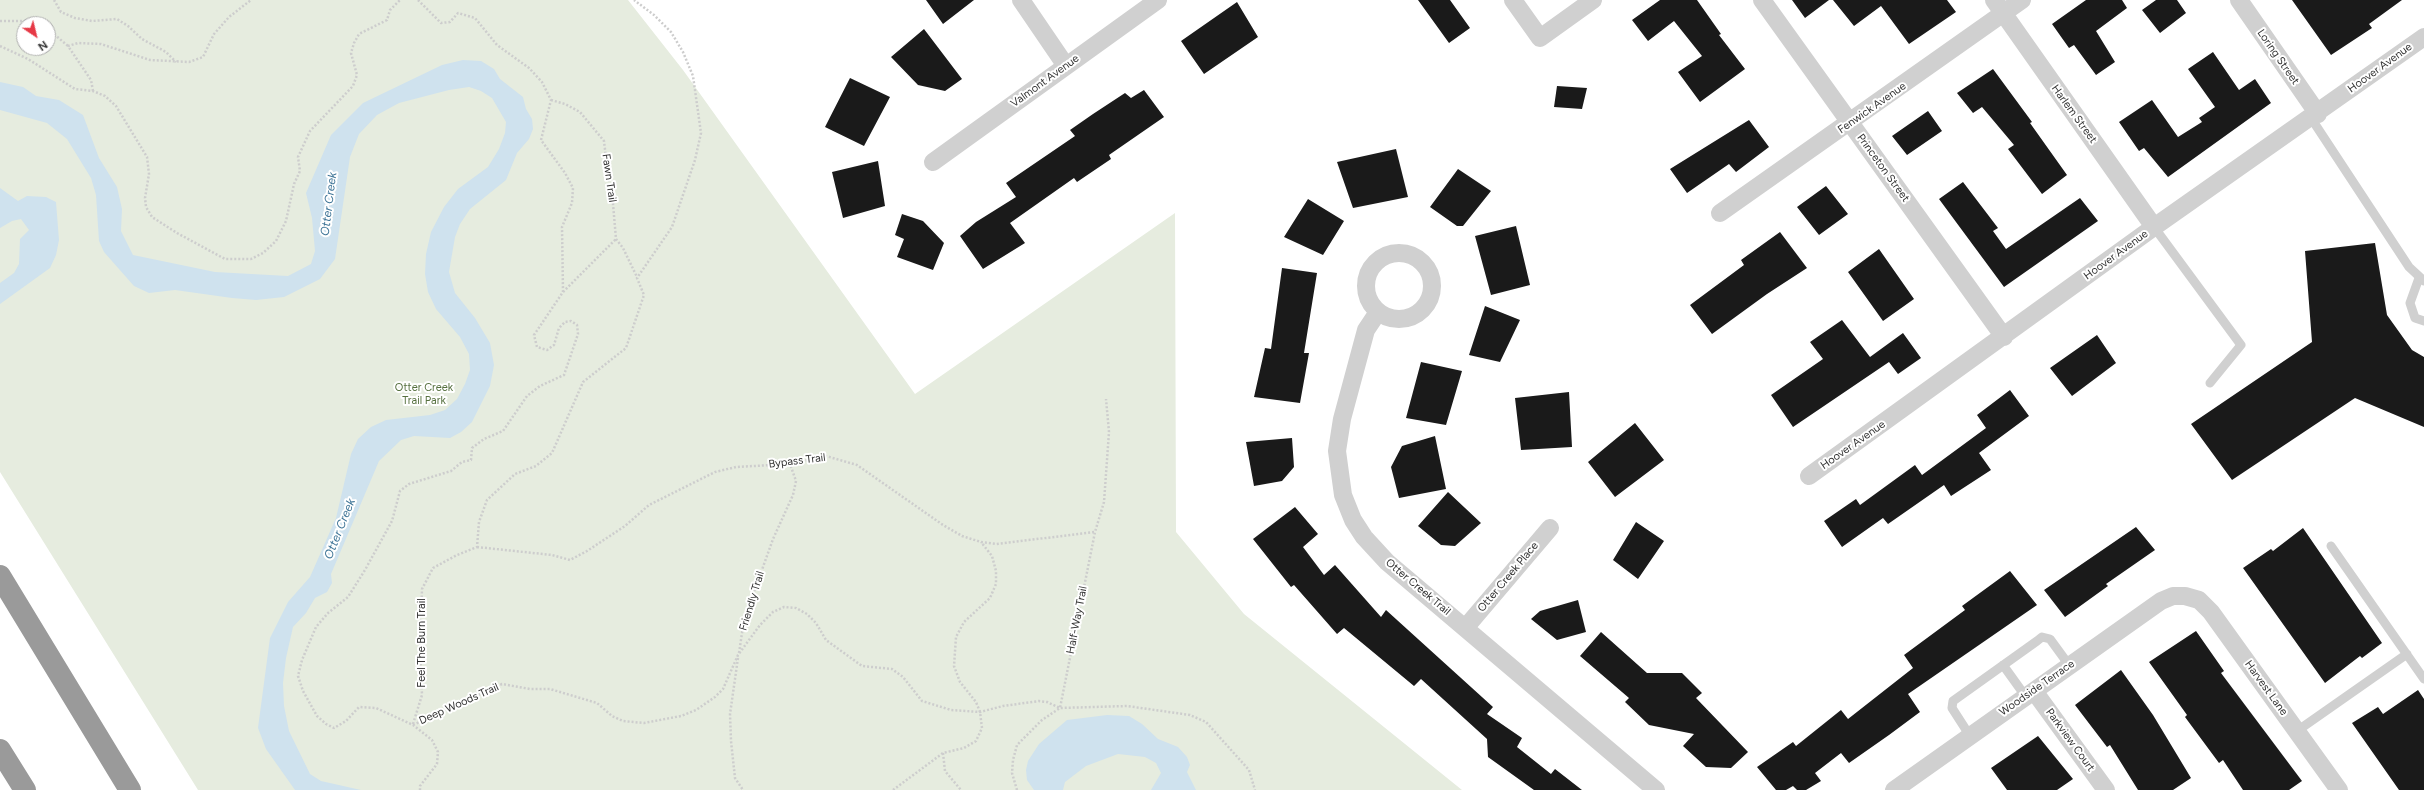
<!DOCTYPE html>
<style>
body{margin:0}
#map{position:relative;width:2424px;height:790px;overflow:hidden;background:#fff;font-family:Figtree,sans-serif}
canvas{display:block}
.north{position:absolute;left:16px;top:16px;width:40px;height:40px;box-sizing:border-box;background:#fff;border:1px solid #adadad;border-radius:50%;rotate:145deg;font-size:11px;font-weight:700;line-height:16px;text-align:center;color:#333}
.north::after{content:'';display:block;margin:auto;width:14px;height:18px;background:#e63946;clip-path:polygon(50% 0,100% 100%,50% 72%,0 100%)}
</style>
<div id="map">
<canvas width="2424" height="790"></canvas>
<div class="north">N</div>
</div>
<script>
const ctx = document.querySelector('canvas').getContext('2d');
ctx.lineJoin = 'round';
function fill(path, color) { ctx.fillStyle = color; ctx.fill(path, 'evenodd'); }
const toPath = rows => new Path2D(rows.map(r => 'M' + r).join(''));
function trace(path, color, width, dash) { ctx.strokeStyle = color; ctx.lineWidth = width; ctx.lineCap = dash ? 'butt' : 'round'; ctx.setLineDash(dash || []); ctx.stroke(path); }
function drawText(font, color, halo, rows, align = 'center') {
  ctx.font = font + ' Figtree,sans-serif'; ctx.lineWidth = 4; ctx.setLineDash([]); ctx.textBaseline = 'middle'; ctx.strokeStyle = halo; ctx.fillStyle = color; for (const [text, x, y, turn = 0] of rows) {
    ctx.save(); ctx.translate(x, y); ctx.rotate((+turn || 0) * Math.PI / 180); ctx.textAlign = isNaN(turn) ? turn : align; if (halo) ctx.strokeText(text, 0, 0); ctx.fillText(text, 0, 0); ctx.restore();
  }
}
const green = toPath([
 [0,0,628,0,683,70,915,394,1175,213,1176,532,1244,614,1462,790,198,790,0,472],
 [24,24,48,24,48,48,24,48]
]);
const water = toPath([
 [463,60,481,61,494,69,500,79,523,97,526,109,532,119,533,129,529,139,517,153,506,180,470,209,460,224,455,237,449,272,455,293,475,318,490,343,494,365,490,386,472,422,461,432,450,438,414,436,401,440,379,461,331,574,332,583,327,592,315,598,306,613,293,627,286,658,283,683,284,706,289,731,310,774,321,781,361,790,295,790,266,749,258,728,270,638,288,602,310,577,336,518,351,454,358,439,371,427,386,420,430,415,445,410,457,399,465,384,470,370,469,354,460,337,436,309,428,292,425,274,426,254,431,232,444,207,458,189,488,167,499,149,505,133,506,122,492,98,481,91,469,87,449,90,399,103,377,115,359,134,350,157,335,259,320,279,284,297,256,300,232,298,175,290,149,293,134,286,104,252,99,241,96,195,91,178,67,139,47,123,0,110,0,82,23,87,36,96,59,100,83,115,99,158,117,187,122,209,121,231,133,255,215,272,288,276,311,264,315,251,312,218,306,193,331,135,363,103,442,65],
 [0,188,18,201,27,196,46,197,56,202,59,240,56,255,50,268,0,304,0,283,14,273,19,264,20,239,29,230,21,219,12,221,0,228],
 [1107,715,1129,716,1142,724,1158,739,1178,747,1187,757,1190,765,1187,772,1196,790,1151,790,1161,773,1156,763,1145,757,1118,754,1086,766,1065,782,1063,790,1034,790,1027,780,1026,770,1028,761,1039,744,1067,720]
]);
const building = toPath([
 [926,0,974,0,943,24],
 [1418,0,1450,0,1470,28,1449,43],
 [1660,0,1697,0,1721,34,1719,35,1745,69,1700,102,1678,72,1702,56,1674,21,1648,41,1632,20],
 [1792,0,1829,0,1805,18],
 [1833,0,1947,0,1956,12,1909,44,1881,6,1854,26],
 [2086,0,2122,0,2127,8,2096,31,2115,62,2096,75,2074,45,2069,48,2052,24],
 [2156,0,2177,0,2186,13,2160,33,2142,10],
 [2292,0,2402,0,2369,24,2372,28,2331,55],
 [1237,2,1258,37,1204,74,1181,41],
 [924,29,962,79,945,91,918,85,891,57],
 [2213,52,2239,90,2255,79,2271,103,2168,177,2144,148,2139,151,2119,122,2152,100,2178,137,2202,122,2199,118,2215,107,2188,69],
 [1993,69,2032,122,2030,123,2067,175,2042,194,2008,149,2014,145,1982,107,1973,113,1957,93],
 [850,78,890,97,864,146,825,127],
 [1557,86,1587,88,1582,109,1554,107],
 [1144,90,1164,117,1109,155,1111,159,1077,182,1074,178,1010,223,1025,243,983,269,960,236,976,222,1016,197,1006,183,1075,136,1070,130,1093,114,1125,93,1131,98],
 [1928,111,1942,131,1907,155,1892,136],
 [1749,120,1769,147,1736,172,1729,164,1687,193,1670,169],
 [1396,149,1408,197,1353,208,1337,162],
 [878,161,885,206,843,218,832,172],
 [1458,169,1491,191,1463,226,1457,226,1430,207],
 [1963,182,1998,228,1993,231,2006,249,2080,198,2098,221,2004,287,1939,199],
 [1826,186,1848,214,1819,235,1797,207],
 [1308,199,1344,221,1323,255,1284,237],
 [902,214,923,221,944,243,933,270,897,257,904,239,895,235],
 [1516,226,1530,285,1491,295,1475,236],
 [1780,232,1807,268,1767,294,1712,334,1690,305,1744,265,1741,260],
 [2375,243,2387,315,2412,350,2424,357,2424,427,2355,398,2232,480,2191,424,2312,342,2305,251],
 [1879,249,1914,299,1883,321,1848,272],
 [1282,268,1317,273,1304,353,1309,353,1300,403,1254,397,1265,348,1271,349],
 [1485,306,1520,320,1500,362,1469,355],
 [1842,320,1870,357,1903,333,1921,358,1898,374,1889,362,1793,427,1771,395,1823,359,1810,342],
 [2097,335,2116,363,2072,396,2050,368],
 [1421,362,1462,371,1446,425,1406,418],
 [2010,390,2029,416,1979,453,1991,470,1951,496,1944,485,1888,524,1883,518,1842,547,1824,521,1856,499,1860,505,1915,465,1922,475,1986,428,1977,415],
 [1569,392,1572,447,1521,450,1515,398],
 [1635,423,1664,460,1615,497,1588,462],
 [1435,436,1446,489,1399,498,1391,467,1402,446],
 [1292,438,1294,467,1282,481,1254,486,1246,442],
 [1448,492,1481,523,1455,546,1441,545,1418,526],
 [1295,507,1318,534,1303,547,1324,575,1335,565,1381,617,1386,610,1493,707,1487,714,1522,738,1517,747,1551,774,1555,769,1582,790,1534,790,1488,757,1487,739,1421,679,1414,686,1344,628,1337,634,1294,585,1291,587,1253,539],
 [1636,522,1664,541,1638,579,1613,560],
 [2136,527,2155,550,2106,584,2108,586,2065,617,2044,590],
 [2303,528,2382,643,2362,658,2360,656,2325,683,2243,568,2271,549,2273,551],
 [2010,571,2037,605,1908,694,1920,712,1889,735,1849,763,1841,753,1815,773,1821,781,1806,790,1797,790,1793,786,1786,790,1776,790,1757,767,1793,742,1796,746,1841,710,1848,719,1913,668,1904,655,1965,610,1962,606],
 [1578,600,1586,632,1557,640,1531,619,1540,611],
 [2196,631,2224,671,2221,673,2302,781,2289,790,2243,790,2223,760,2219,763,2185,717,2187,715,2149,662],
 [1601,632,1647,673,1682,673,1702,693,1696,698,1748,752,1731,768,1706,767,1683,746,1694,734,1649,725,1625,702,1629,698,1580,656],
 [2121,670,2153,715,2191,778,2173,790,2138,790,2110,745,2107,747,2075,705],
 [2418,690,2424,699,2424,790,2399,790,2352,723,2378,707,2383,714],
 [2038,736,2073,779,2057,790,2007,790,1991,768]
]);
const path = toPath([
 [54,0,61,12,75,18,92,21,117,19,128,26,142,39,166,52,176,62],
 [418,0,441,23,450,22,458,13,475,18,497,45,529,68,542,82,551,100,541,140,565,173,573,188,572,203,562,227,563,292,534,335,537,347,547,350,554,345,559,328,565,322,571,321,577,325,578,334,564,375,540,386,527,396,503,431,484,439,472,448,471,460,462,462,451,471,409,484,400,491,392,521,365,570,348,597,328,613,316,627,302,660,298,676,303,691,317,716,326,724,334,728,346,721,359,707,376,708,413,725,432,740,438,752,437,764,420,786,420,790],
 [0,21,28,21,38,24],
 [48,29,68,46],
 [0,46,28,59,75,89,93,91,105,96,116,106,147,157,149,174,145,198,146,207,152,217,177,233,225,259,251,259,263,253,276,241,286,221,294,184,300,171,298,157,310,131,353,86,357,75,351,53,354,43,359,34,387,20,390,10,400,0],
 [93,91,91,80,68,46,78,43,101,44,150,60,189,62,203,57,214,34,229,17,251,0],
 [551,100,565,104,580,112,604,141,608,175,612,192,616,239,623,248,637,277],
 [563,292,616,239],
 [477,547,552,555,570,560,587,551,625,526,649,505,715,472,736,467,790,464,826,456,857,465,943,525,962,536,981,542,996,544,1095,532],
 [739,653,744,620,773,539,793,495,796,481,790,464],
 [738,658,730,714,731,741,735,778,743,790],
 [413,724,422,695,420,648,422,589,433,568,457,555,477,547,479,522,487,500,515,474,536,466,552,453,583,382,626,348,644,295,637,278,672,227,695,160,701,133,693,76,683,52,671,32,654,15,634,0],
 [413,725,502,684,530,689,550,689,597,703,612,716,623,721,644,723,681,716,696,710,715,697,723,689,738,655,760,625,773,612,784,607,796,608,807,614,816,623,826,640,862,666,892,669,903,677,922,701,951,710,980,712,1003,706,1039,701,1047,702,1060,708,1095,532,1104,502,1109,432,1106,399],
 [943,753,945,771,961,790],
 [893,790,943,753,964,748,976,741,982,728,980,712,976,702,960,682,954,666,956,637,964,622,990,598,996,584,996,571,992,556,981,542],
 [1017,790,1012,773,1013,760,1017,745,1042,720,1060,708,1127,706,1190,715,1206,722,1249,770,1255,790]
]);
const lane = toPath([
 [2311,118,2409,267,2424,281],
 [2154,227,2241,345,2210,383],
 [2419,278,2410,303,2415,318,2424,321],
 [2331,546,2424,679],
 [2003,665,2026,697],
 [2297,731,2407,654],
 [1970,736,1952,708,1953,701,2037,641,2042,637,2050,639,2069,665]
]);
const street = toPath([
 [1021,0,1066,66],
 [1513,0,1540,38,1593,0],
 [1762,0,2004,337],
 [1994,0,2154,227],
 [2239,0,2318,114],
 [933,162,1158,0],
 [1720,213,2022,0],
 '1366 286a33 33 0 1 1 66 0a33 33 0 1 1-66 0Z',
 [1378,312,1366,330,1342,419,1337,451,1343,495,1353,520,1364,537,1387,562,1656,790],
 [1809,476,2154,227,2424,37],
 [1466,627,1550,528],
 [2034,691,2106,790],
 [1894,790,2161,601,2173,596,2185,596,2199,600,2211,612,2339,790]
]);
const highway = toPath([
 [0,576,130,790],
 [0,750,25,790]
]);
const streetNames = [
 ["Loring Street",2278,57,55],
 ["Hoover Avenue",2380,68,-36],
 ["Valmont Avenue",1045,81,-36],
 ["Fenwick Avenue",1872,108,-35],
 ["Harlem Street",2074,114,54],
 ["Princeton Street",1883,168,54],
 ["Fawn Trail",609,178,82],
 ["Hoover Avenue",2116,255,-36],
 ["Hoover Avenue",1853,445,-35],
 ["Bypass Trail",797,461,-7],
 ["Otter Creek Place",1508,577,-50],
 ["Otter Creek Trail",1418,587,40],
 ["Friendly Trail",752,601,-73],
 ["Half-Way Trail",1077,620,-79],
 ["Feel The Burn Trail",422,643,-90],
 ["Woodside Terrace",2037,688,-35],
 ["Harvest Lane",2266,688,54],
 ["Deep Woods Trail",459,704,-24],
 ["Parkview Court",2070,740,54]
];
const parkNames = [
 ["Otter Creek",424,388],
 ["Trail Park",424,401]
];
const waterNames = [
 ["Otter Creek",329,204,-83],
 ["Otter Creek",340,529,-68]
];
fill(green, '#e6ecdf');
fill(water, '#cfe2ee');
fill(building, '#1a1a1a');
trace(path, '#cdcdcd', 2.5, [2, 2]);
trace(lane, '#d0d0d0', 9);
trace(street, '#d0d0d0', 18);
trace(highway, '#9a9a9a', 22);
drawText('11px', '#333', '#fff', streetNames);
drawText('11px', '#56703f', '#fff', parkNames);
drawText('italic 12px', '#3f7597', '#fff', waterNames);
</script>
